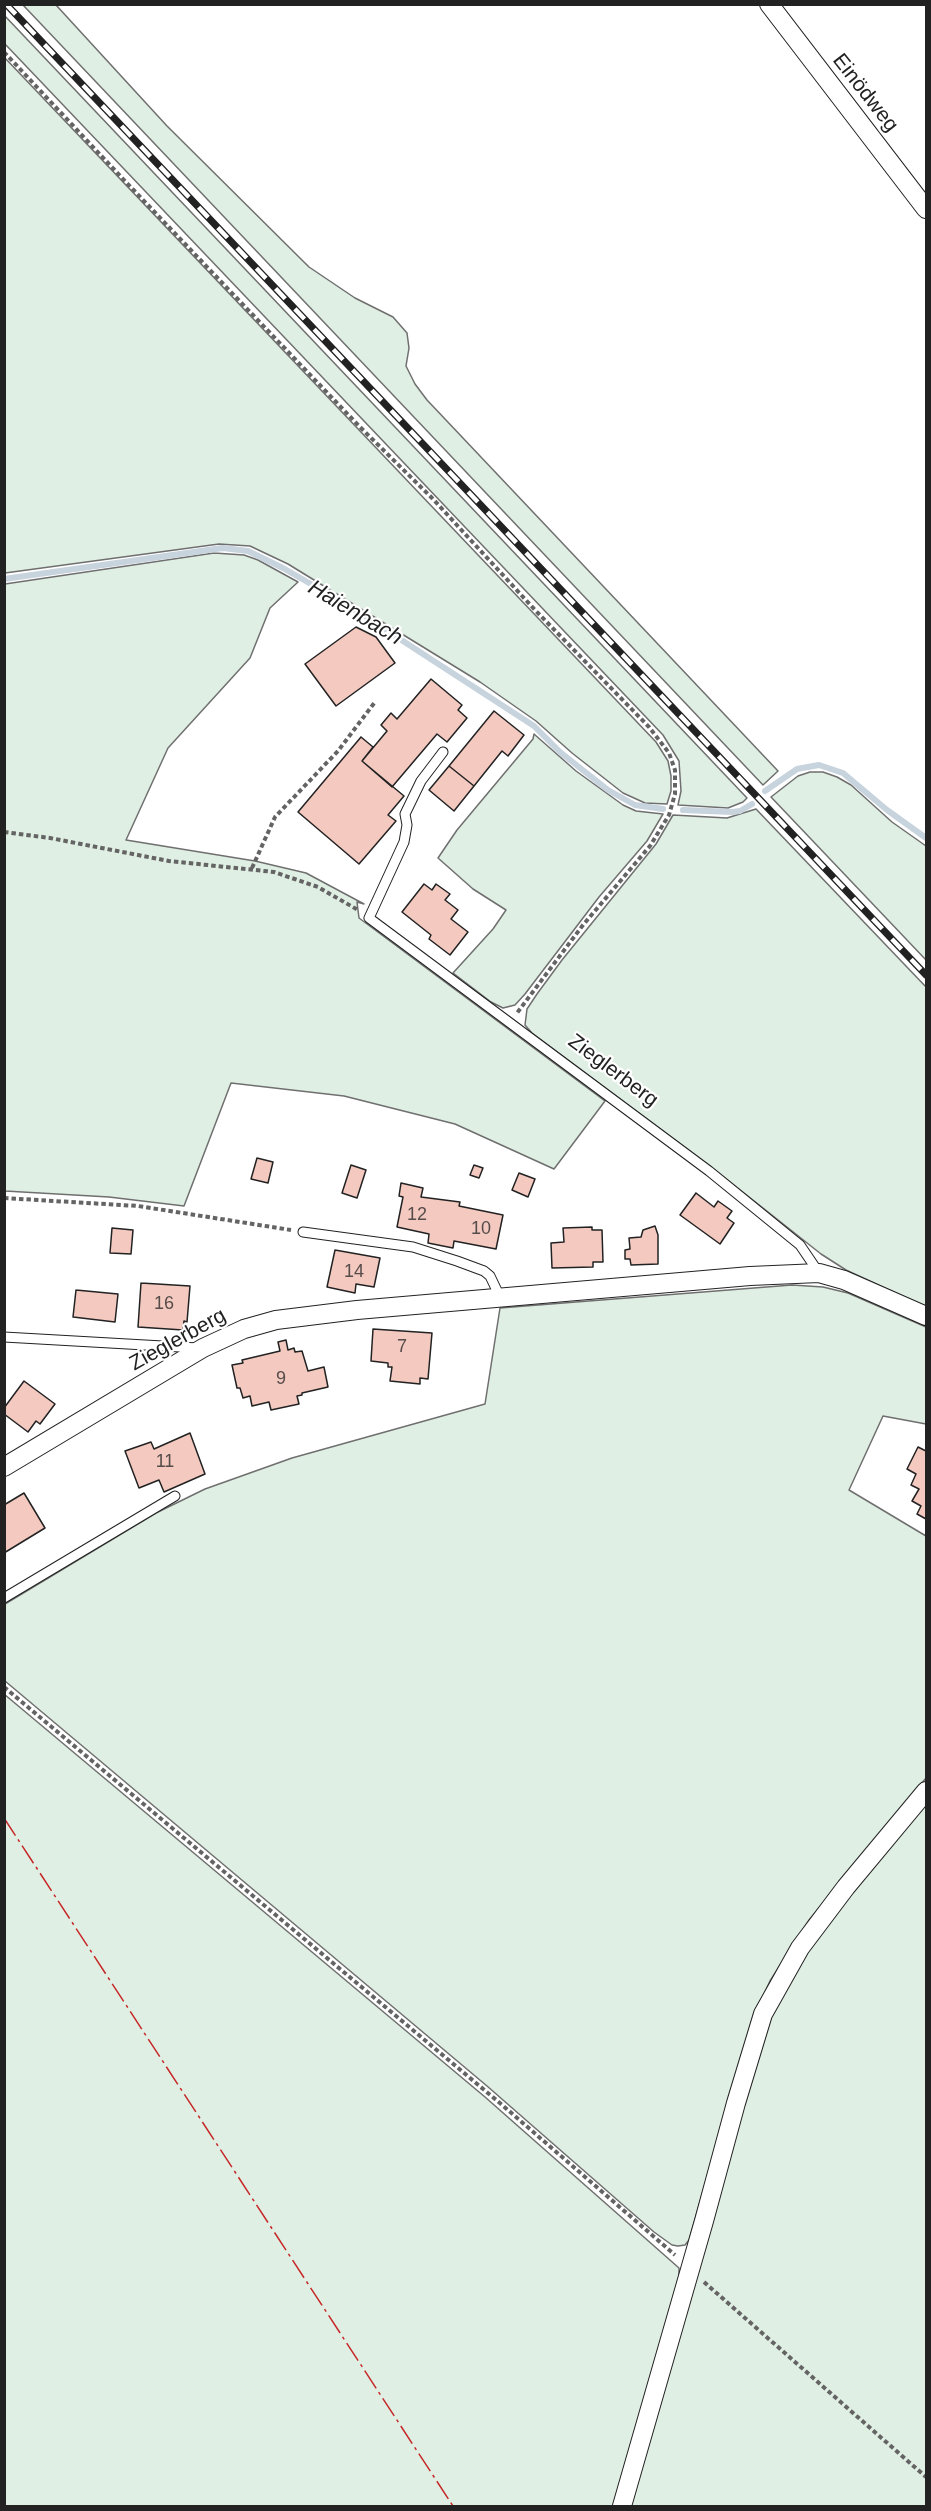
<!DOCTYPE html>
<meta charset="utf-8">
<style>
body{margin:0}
#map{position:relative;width:931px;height:2511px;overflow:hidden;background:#fff;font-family:Arial,sans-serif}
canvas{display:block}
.frame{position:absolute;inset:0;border:6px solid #222;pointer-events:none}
</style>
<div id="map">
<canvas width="931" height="2511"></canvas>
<div class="frame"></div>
</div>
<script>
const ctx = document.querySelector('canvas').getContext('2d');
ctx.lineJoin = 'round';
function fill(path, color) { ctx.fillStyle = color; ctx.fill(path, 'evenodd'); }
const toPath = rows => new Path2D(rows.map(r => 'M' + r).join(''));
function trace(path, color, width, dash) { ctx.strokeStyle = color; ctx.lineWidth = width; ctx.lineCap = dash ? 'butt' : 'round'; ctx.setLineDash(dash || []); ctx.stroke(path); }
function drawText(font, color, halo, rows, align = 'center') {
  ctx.font = font + ' Arial,sans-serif'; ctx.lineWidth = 4.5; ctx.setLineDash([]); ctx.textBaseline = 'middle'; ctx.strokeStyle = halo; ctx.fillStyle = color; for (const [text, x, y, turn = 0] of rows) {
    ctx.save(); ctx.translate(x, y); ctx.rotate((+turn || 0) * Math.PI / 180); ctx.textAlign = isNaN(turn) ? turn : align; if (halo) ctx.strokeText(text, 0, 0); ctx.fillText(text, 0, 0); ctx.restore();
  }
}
const green = toPath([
 [23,5,56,5,167,126,309,267,355,298,393,317,407,333,409,348,406,366,415,384,427,400,778,771,763,785,23,5],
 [4,15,747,798,743,802,728,808,678,805,681,791,679,761,663,735,5,44,4,15],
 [5,58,656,742,668,761,671,776,671,791,667,804,645,803,623,793,572,753,536,721,480,682,288,564,250,546,219,544,5,573,5,58],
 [214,553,244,555,258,560,298,582,270,608,250,658,168,748,126,840,255,861,306,873,364,904,357,902,359,918,605,1101,554,1169,455,1124,344,1096,231,1083,184,1206,109,1197,5,1191,5,584,214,553],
 [534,734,576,771,623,805,636,811,663,814,647,841,599,897,525,994,515,1005,503,1008,491,1002,453,973,493,929,506,910,473,889,438,858,457,830,533,739,534,734],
 [810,772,823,772,837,777,851,785,892,822,926,846,926,960,771,797,798,776,810,772],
 [756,809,926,987,926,1307,846,1270,821,1254,715,1170,532,1033,525,1025,527,1009,537,994,562,960,656,844,673,815,727,818,756,809],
 [792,1285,823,1287,848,1293,926,1327,926,1424,883,1416,849,1490,926,1536,926,1778,809,1920,770,1981,752,2020,689,2240,685,2245,678,2246,672,2245,654,2232,487,2086,5,1681,5,1604,156,1513,205,1489,292,1458,485,1404,500,1308,792,1285],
 [4,1694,485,2097,679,2268,679,2277,615,2506,5,2506,4,1694],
 [926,1804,926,2506,630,2506,742,2110,775,2005,801,1961,851,1893,926,1804]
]);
const stream = toPath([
 [4,579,208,550,223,548,248,551,283,568,349,606,534,726,560,752,608,790,635,805,663,809],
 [765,791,797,769,819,765,843,773,887,810,926,838],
 [683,810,732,812,740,811,752,804]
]);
const building = toPath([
 [356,627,376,637,395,663,336,706,305,664,356,627],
 [431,679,462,705,458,710,467,718,447,742,437,734,392,787,362,761,387,731,381,725,391,713,397,719,431,679],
 [494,711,524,735,508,756,502,751,474,786,449,766,494,711],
 [361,737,373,747,362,761,404,796,388,815,396,821,359,864,298,812,361,737],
 [449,766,474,786,454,811,429,790,449,766],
 [424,884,432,890,436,884,450,894,445,900,458,910,451,919,468,932,450,955,429,939,431,935,402,912,424,884],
 [257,1158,273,1162,268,1183,251,1179,257,1158],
 [351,1165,366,1170,357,1198,342,1193,351,1165],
 [474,1165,483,1168,479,1178,470,1175,474,1165],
 [519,1173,535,1179,528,1197,512,1190,519,1173],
 [401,1183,423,1188,421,1197,460,1202,459,1206,503,1215,496,1249,454,1241,453,1248,428,1243,429,1234,397,1227,403,1197,399,1196,401,1183],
 [696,1193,714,1207,718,1201,732,1211,727,1218,734,1223,720,1244,680,1215,696,1193],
 [655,1226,658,1235,658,1264,631,1265,630,1259,625,1259,625,1250,630,1249,629,1238,641,1237,643,1230,655,1226],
 [592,1227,592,1230,602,1230,603,1262,593,1262,593,1267,552,1268,551,1243,564,1242,563,1228,592,1227],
 [112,1228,133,1230,131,1254,110,1253,112,1228],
 [335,1250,380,1258,374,1287,356,1284,355,1293,327,1287,335,1250],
 [141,1283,190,1286,187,1322,184,1321,183,1330,138,1327,141,1283],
 [76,1290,118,1294,115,1322,73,1317,76,1290],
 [373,1329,432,1333,428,1379,420,1378,420,1384,390,1381,392,1367,388,1367,388,1363,371,1361,373,1329],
 [286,1340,288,1350,294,1348,295,1352,302,1351,308,1371,324,1367,328,1387,302,1393,302,1395,297,1396,299,1404,271,1410,269,1402,252,1406,250,1396,243,1398,240,1388,237,1388,232,1365,243,1363,242,1360,280,1351,278,1342,286,1340],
 [24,1381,55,1404,40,1424,36,1421,28,1432,4,1414,4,1408,24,1381],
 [190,1433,205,1474,164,1492,159,1480,139,1488,125,1451,151,1442,154,1449,190,1433],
 [918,1447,926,1451,926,1519,917,1514,921,1506,912,1501,919,1489,911,1485,916,1474,907,1469,918,1447],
 [24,1493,45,1528,4,1553,4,1505,24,1493]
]);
const path = toPath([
 [4,52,123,179,359,426,432,498,536,611,649,727,669,753,675,770,675,794,669,815,661,828,650,846,583,925,517,1013],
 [4,832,50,838,169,861,274,872,318,887,358,910],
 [252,868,275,817,338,751,375,702],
 [4,1198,138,1206,291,1230],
 [4,1687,501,2104,675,2255],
 [704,2282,926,2477]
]);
const lane = toPath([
 [443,752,421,781,405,814,407,825,404,842,369,918,709,1171,800,1245,819,1273],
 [303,1232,413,1247,457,1261,484,1271,490,1276,500,1297],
 [4,1337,198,1348],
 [4,1598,175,1496]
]);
const street = toPath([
 [769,4,926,209],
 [4,1467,203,1348,244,1329,276,1320,357,1310,750,1276,819,1273,844,1280,926,1316],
 [622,2506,704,2221,736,2103,763,2014,800,1948,846,1887,926,1791]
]);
const rail = toPath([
 [6,4,926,975]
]);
const power = toPath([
 [4,1818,453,2506]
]);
const numberNames = [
 ["12",417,1215],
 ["10",481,1229],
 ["14",354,1272],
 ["16",164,1304],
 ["7",402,1347],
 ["9",281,1379],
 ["11",165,1462]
];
const streetNames = [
 ["Einödweg",865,93,52],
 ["Zieglerberg",613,1071,37],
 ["Zieglerberg",178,1340,-29]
];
const waterNames = [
 ["Haienbach",355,613,31]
];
fill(green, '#e0efe3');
trace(green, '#6f6f6f', 1.5);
trace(stream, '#c7d3dd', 6);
fill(building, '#f3c9c0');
trace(building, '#222', 1.5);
trace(lane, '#222', 11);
trace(street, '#222', 20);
trace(path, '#646464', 4, [4.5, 3]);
trace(lane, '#fff', 9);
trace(street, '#fff', 18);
trace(rail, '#222', 7);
trace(rail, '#fff', 4.5, [14]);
trace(power, '#c62828', 1.5, [21, 4.5, 3, 4.5]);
drawText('18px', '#564c4a', null, numberNames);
drawText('21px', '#222', '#fff', streetNames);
drawText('italic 22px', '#222', '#fff', waterNames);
</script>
